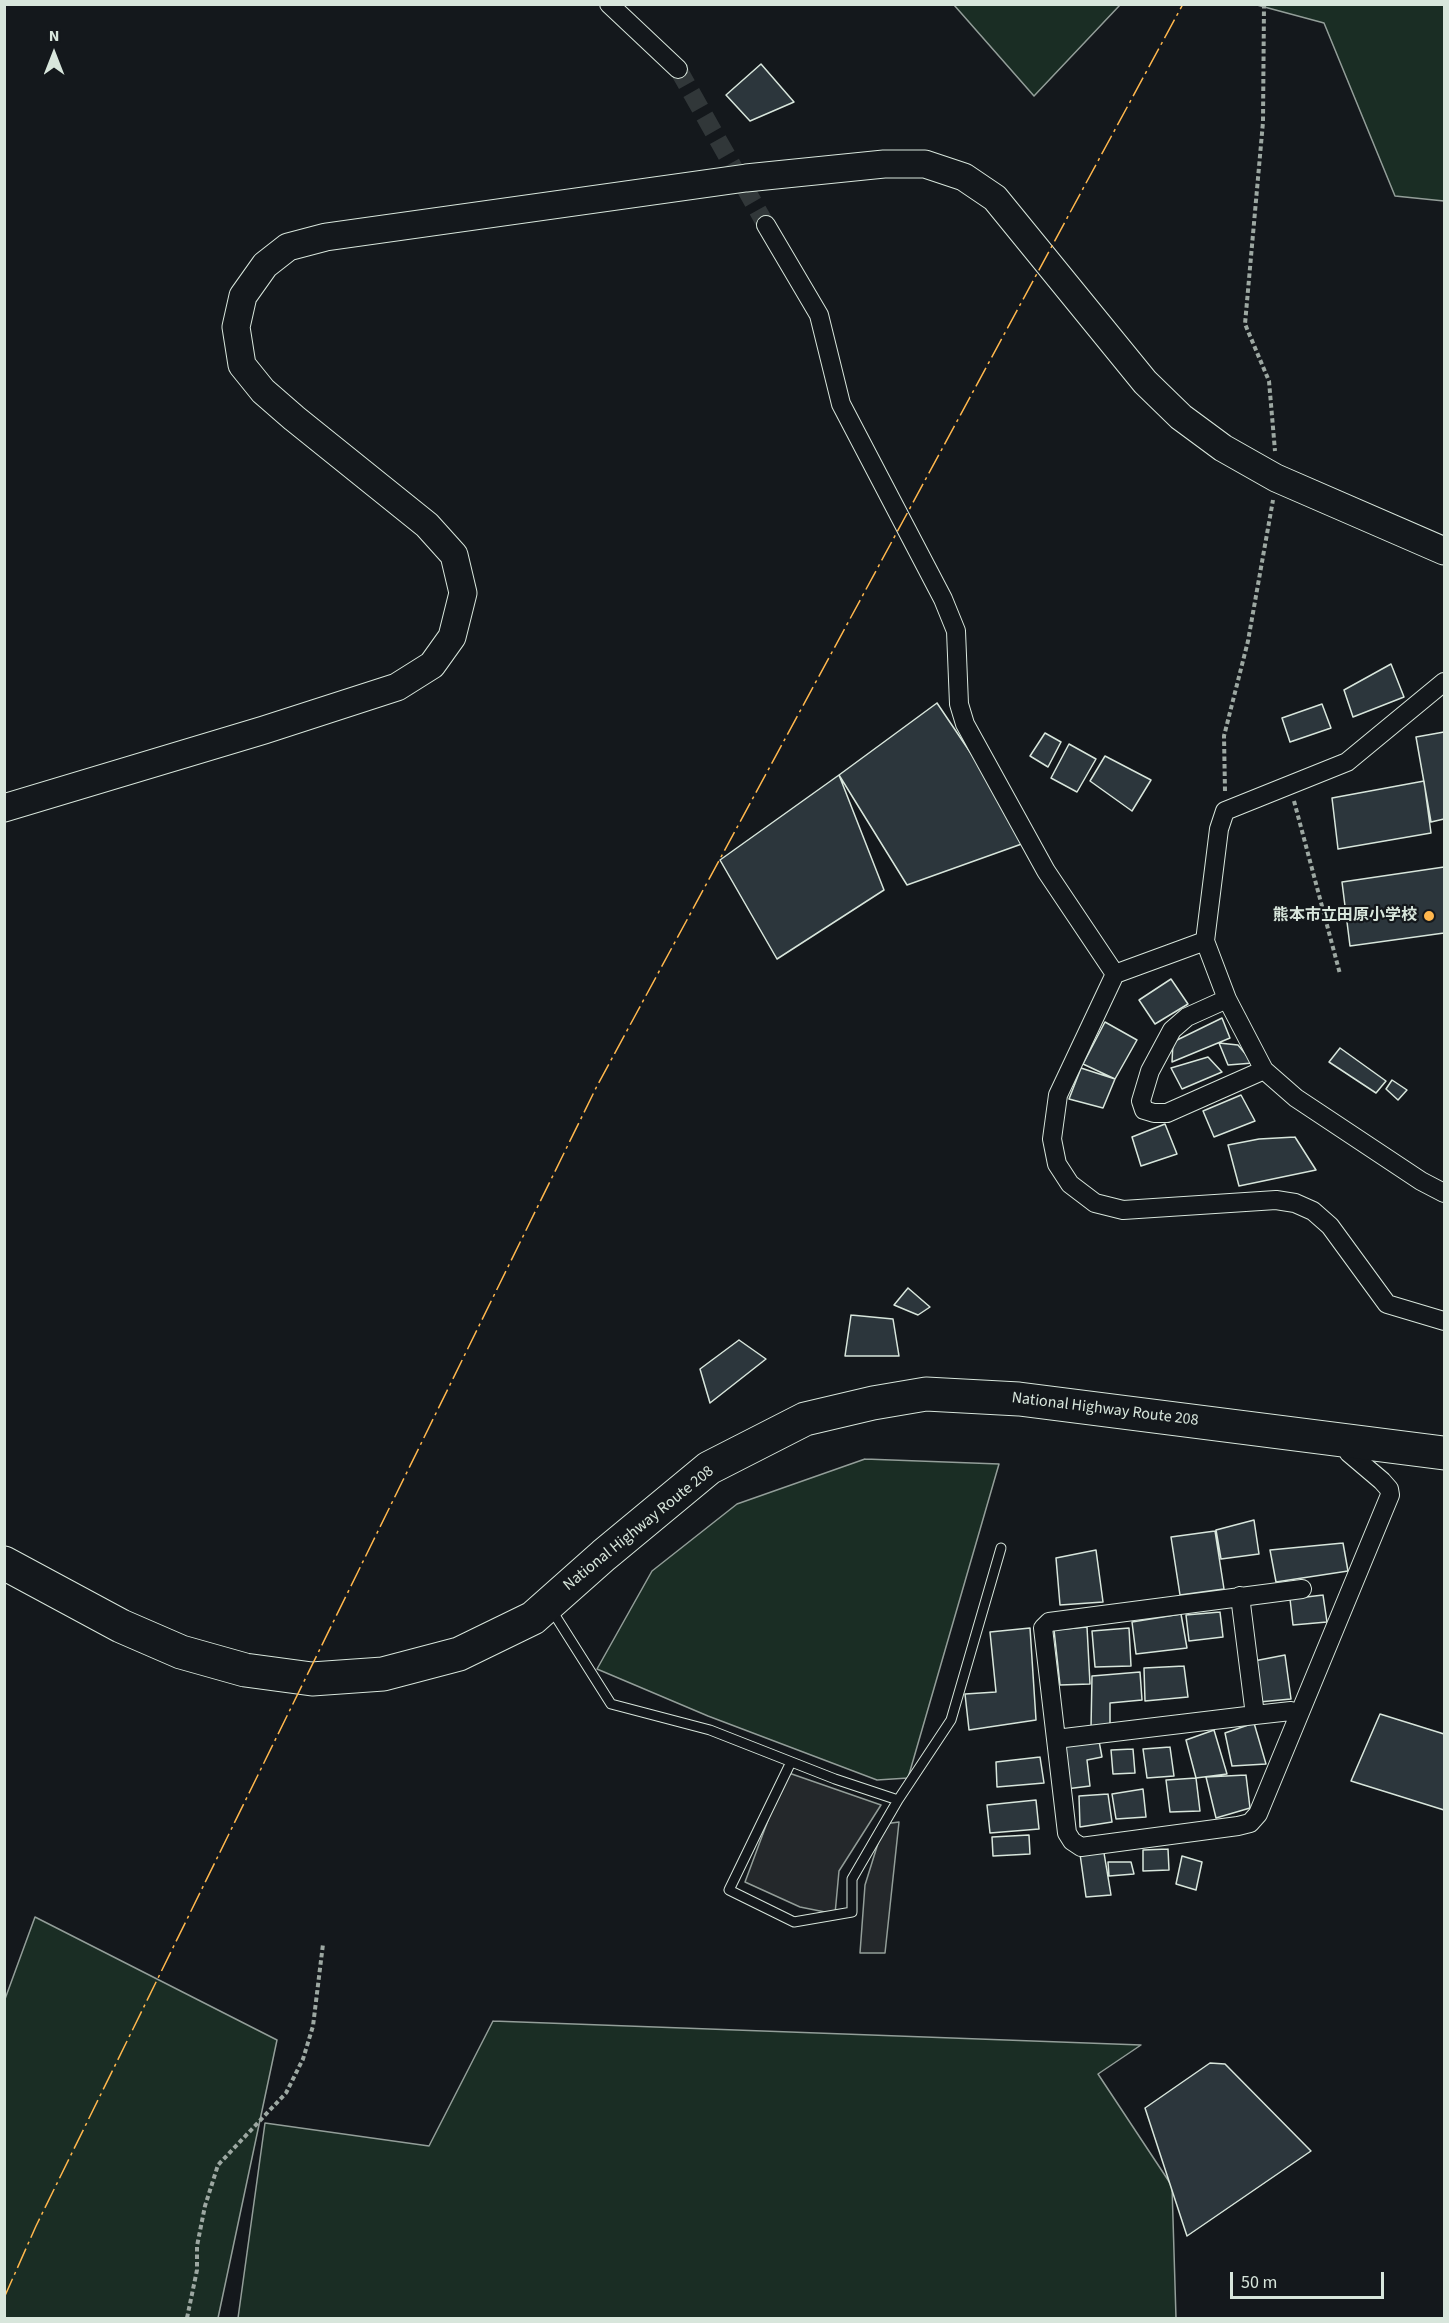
<!DOCTYPE html>
<meta charset="utf-8">
<style>
body{margin:0}
#map{position:relative;width:1449px;height:2323px;overflow:hidden;background:#14181c;font-family:"Source Sans 3",sans-serif}
canvas{display:block}
.frame{position:absolute;inset:0;border:6px solid #d8e6dc;pointer-events:none}
.north{position:absolute;left:24px;top:24px;width:60px;height:60px;-webkit-text-stroke:4px #14181c;paint-order:stroke;rotate:0deg;font-size:16px;font-weight:700;line-height:24px;text-align:center;color:#d8e6dc}
.north::after{content:'';display:block;margin:auto;width:21px;height:27px;background:#d8e6dc;clip-path:polygon(50% 0,100% 100%,50% 72%,0 100%)}
.scale{position:absolute;left:1230px;top:2272px;width:154px;height:27px;box-sizing:border-box;border:3px solid #d8e6dc;border-top:0;padding-left:8px;font-size:18px;line-height:21px;white-space:nowrap;color:#d8e6dc;-webkit-text-stroke:4px #14181c;paint-order:stroke}
</style>
<div id="map">
<canvas width="1449" height="2323"></canvas>
<div class="frame"></div>
<div class="north">N</div>
<div class="scale">50 m</div>
</div>
<script>
const ctx = document.querySelector('canvas').getContext('2d');
ctx.lineJoin = 'round';
function fill(path, color) { ctx.fillStyle = color; ctx.fill(path, 'evenodd'); }
const toPath = rows => new Path2D(rows.map(r => 'M' + r).join(''));
function trace(path, color, width, dash) { ctx.strokeStyle = color; ctx.lineWidth = width; ctx.lineCap = dash ? 'butt' : 'round'; ctx.setLineDash(dash || []); ctx.stroke(path); }
function drawText(font, color, halo, rows, align = 'center') {
  ctx.font = font + ' "Source Sans 3","Noto Sans JP",sans-serif'; ctx.lineWidth = 4.5; ctx.setLineDash([]); ctx.textBaseline = 'middle'; ctx.strokeStyle = halo; ctx.fillStyle = color; for (const [text, x, y, turn = 0] of rows) {
    ctx.save(); ctx.translate(x, y); ctx.rotate((+turn || 0) * Math.PI / 180); ctx.textAlign = isNaN(turn) ? turn : align; if (halo) ctx.strokeText(text, 0, 0); ctx.fillText(text, 0, 0); ctx.restore();
  }
}
const green = toPath([
 [954,5,1120,5,1034,96,954,5],
 [1257,5,1444,5,1444,201,1395,196,1324,23,1257,5],
 [865,1459,999,1464,908,1778,877,1780,708,1716,597,1669,652,1571,737,1504,865,1459],
 [35,1917,277,2040,218,2318,5,2318,5,1999,35,1917],
 [493,2021,1141,2045,1098,2074,1172,2186,1176,2318,238,2318,265,2123,429,2146,493,2021]
]);
const parking = toPath([
 [786,1772,881,1805,839,1871,835,1914,800,1907,745,1882,786,1772],
 [899,1822,885,1953,860,1953,865,1885,884,1824,899,1822]
]);
const building = toPath([
 [761,64,794,102,750,121,726,95,761,64],
 [1391,664,1404,697,1353,717,1344,690,1391,664],
 [937,703,1030,841,907,885,839,775,937,703],
 [1322,704,1331,728,1290,742,1282,718,1322,704],
 [1444,732,1444,819,1431,822,1416,737,1444,732],
 [1045,733,1061,742,1048,767,1030,756,1045,733],
 [1069,744,1096,759,1077,792,1051,778,1069,744],
 [1105,756,1151,780,1132,811,1090,781,1105,756],
 [839,775,884,890,777,959,720,860,839,775],
 [1424,781,1431,833,1338,849,1332,798,1424,781],
 [1444,867,1444,933,1350,946,1342,882,1444,867],
 [1171,979,1188,1004,1155,1024,1139,1000,1171,979],
 [1222,1018,1230,1038,1172,1062,1173,1042,1222,1018],
 [1105,1022,1137,1040,1115,1079,1083,1064,1105,1022],
 [1219,1043,1238,1045,1253,1063,1228,1065,1219,1043],
 [1340,1048,1386,1081,1376,1093,1329,1062,1340,1048],
 [1208,1057,1222,1072,1182,1089,1171,1068,1208,1057],
 [1081,1068,1115,1079,1103,1108,1069,1099,1081,1068],
 [1392,1080,1407,1090,1398,1100,1386,1089,1392,1080],
 [1241,1095,1255,1121,1214,1137,1203,1111,1241,1095],
 [1165,1124,1177,1154,1141,1166,1132,1137,1165,1124],
 [1295,1137,1316,1170,1239,1186,1228,1145,1259,1139,1295,1137],
 [908,1288,930,1307,918,1315,894,1305,908,1288],
 [851,1315,893,1319,899,1356,845,1356,851,1315],
 [739,1340,766,1359,710,1403,700,1369,739,1340],
 [1254,1520,1259,1554,1221,1559,1216,1530,1254,1520],
 [1215,1531,1224,1589,1180,1595,1171,1537,1215,1531],
 [1343,1543,1348,1571,1276,1582,1270,1550,1343,1543],
 [1096,1550,1103,1602,1060,1605,1056,1558,1096,1550],
 [1323,1595,1327,1622,1293,1625,1290,1599,1323,1595],
 [1220,1612,1223,1637,1189,1641,1186,1615,1220,1612],
 [1181,1614,1187,1648,1136,1654,1132,1622,1181,1614],
 [1087,1627,1090,1684,1060,1685,1054,1630,1087,1627],
 [1030,1628,1036,1720,969,1730,965,1694,996,1692,990,1632,1030,1628],
 [1129,1628,1131,1666,1095,1667,1092,1631,1129,1628],
 [1285,1655,1291,1699,1259,1702,1254,1661,1285,1655],
 [1184,1666,1188,1697,1145,1701,1144,1668,1184,1666],
 [1140,1672,1142,1700,1110,1703,1110,1725,1091,1728,1092,1676,1140,1672],
 [1380,1714,1444,1734,1444,1810,1351,1781,1380,1714],
 [1254,1723,1266,1764,1232,1766,1225,1733,1254,1723],
 [1214,1730,1227,1774,1196,1778,1186,1740,1214,1730],
 [1099,1741,1102,1757,1087,1760,1090,1786,1066,1789,1061,1745,1099,1741],
 [1170,1747,1174,1776,1147,1778,1143,1749,1170,1747],
 [1133,1749,1135,1773,1113,1774,1111,1750,1133,1749],
 [1040,1757,1044,1783,997,1787,996,1762,1040,1757],
 [1246,1775,1250,1808,1216,1818,1206,1777,1246,1775],
 [1196,1778,1200,1811,1170,1812,1166,1780,1196,1778],
 [1143,1789,1146,1817,1116,1819,1112,1794,1143,1789],
 [1108,1794,1112,1822,1080,1827,1079,1796,1108,1794],
 [1036,1800,1039,1829,990,1833,987,1805,1036,1800],
 [1029,1835,1030,1854,993,1856,992,1837,1029,1835],
 [1168,1849,1169,1870,1143,1871,1143,1850,1168,1849],
 [1104,1853,1111,1895,1086,1897,1080,1854,1104,1853],
 [1182,1856,1202,1862,1196,1890,1176,1884,1182,1856],
 [1108,1862,1131,1862,1134,1874,1109,1876,1108,1862],
 [1210,2063,1225,2064,1311,2151,1187,2236,1145,2108,1210,2063]
]);
const streetTunnel = toPath([
 [678,69,766,225]
]);
const path = toPath([
 [1264,4,1263,122,1245,324,1269,381,1275,451],
 [1225,791,1224,736,1248,641,1273,500],
 [1294,801,1340,974],
 [187,2318,197,2270,197,2246,205,2206,218,2165,286,2093,303,2059,313,2026,323,1944]
]);
const lane = toPath([
 [551,1609,611,1704,710,1730,835,1779,898,1800,951,1720,1001,1548],
 [791,1762,729,1890,794,1922,852,1912,852,1879,898,1800]
]);
const street = toPath([
 [609,4,678,69],
 [766,225,819,315,841,404,943,599,956,631,959,704,965,724,1046,871,1115,974],
 [1444,682,1347,762,1225,811,1219,829,1205,941,1115,974,1058,1095,1052,1139,1057,1164,1070,1184,1095,1203,1123,1210,1276,1200,1295,1203,1313,1211,1330,1226,1387,1304,1444,1321],
 [1205,941,1227,999,1264,1070,1296,1098,1421,1181,1444,1193],
 [1227,999,1187,1017,1172,1030,1150,1071,1141,1101,1144,1110,1154,1113,1167,1113,1264,1070],
 [1302,1589,1049,1622,1043,1628,1067,1833,1072,1841,1081,1847,1238,1826,1250,1823,1258,1814,1390,1495,1389,1489,1382,1481,1349,1453,1351,1440],
 [1240,1596,1255,1715],
 [1056,1739,1255,1715,1291,1711,1298,1714]
]);
const secondary = toPath([
 [4,808,264,730,397,687,432,665,452,637,463,593,454,555,427,525,294,418,263,391,242,365,236,327,243,296,265,265,288,247,326,237,746,178,884,164,925,164,964,177,995,198,1145,382,1181,417,1223,448,1276,478,1444,551]
]);
const highway = toPath([
 [4,1563,121,1626,181,1652,245,1670,312,1679,383,1674,459,1654,533,1618,604,1555,709,1468,805,1419,873,1403,926,1394,1019,1399,1444,1453]
]);
const power = toPath([
 [4,2298,36,2226,597,1086,1183,4]
]);
const markers = [
 [1429,916,6,"#ffb74d"]
];
const poiNames = [
 ["熊本市立田原小学校",1417,916]
];
const streetNames = [
 ["National Highway Route 208",1105,1410,7],
 ["National Highway Route 208",639,1529,-39]
];
fill(green, '#1a2d24');
trace(green, '#939e99', 1.5);
fill(parking, '#24282b');
trace(parking, '#939e99', 1.5);
fill(building, '#2c363c');
trace(building, '#d8e6dc', 1.5);
trace(streetTunnel, '#313739', 18, [18, 9]);
trace(lane, '#d8e6dc', 11);
trace(street, '#d8e6dc', 20);
trace(secondary, '#d8e6dc', 29);
trace(highway, '#d8e6dc', 35);
trace(path, '#9da8a2', 4, [4.5, 3]);
trace(lane, '#14181c', 9);
trace(street, '#14181c', 18);
trace(secondary, '#14181c', 27);
trace(highway, '#14181c', 33);
trace(power, '#ffb74d', 1.5, [21, 4.5, 3, 4.5]);
for (const [x, y, r, color] of markers) { const dot = new Path2D(); dot.arc(x, y, r, 0, 2 * Math.PI); ctx.fillStyle = color; ctx.fill(dot); trace(dot, '#14181c', 2); }
drawText('bold 16px', '#d8e6dc', '#14181c', poiNames, 'right');
drawText('16px', '#d8e6dc', '#14181c', streetNames);
</script>
